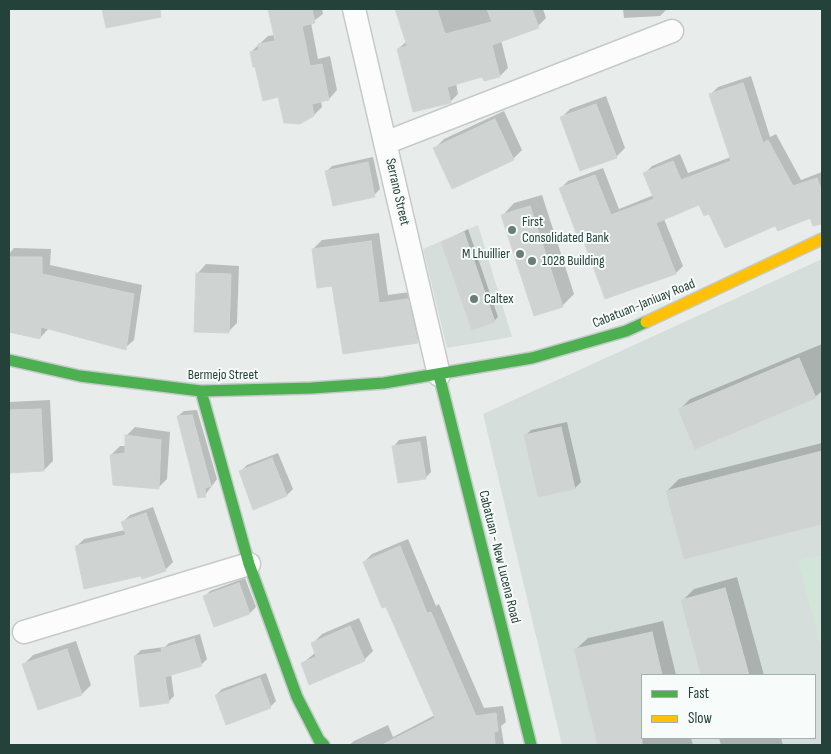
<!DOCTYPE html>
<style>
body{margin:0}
#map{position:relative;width:831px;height:754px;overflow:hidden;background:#e8edeb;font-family:"Sofia Sans Condensed",sans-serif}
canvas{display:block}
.frame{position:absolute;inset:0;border:10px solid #24423a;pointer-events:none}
.legend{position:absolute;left:641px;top:674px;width:175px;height:65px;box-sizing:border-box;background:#f7fbf9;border:1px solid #a3b1ad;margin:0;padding:6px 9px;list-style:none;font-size:15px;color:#24423a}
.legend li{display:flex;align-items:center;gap:10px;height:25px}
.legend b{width:25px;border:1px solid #a3b1ad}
</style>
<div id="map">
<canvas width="831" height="754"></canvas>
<div class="frame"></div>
<ul class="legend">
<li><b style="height:6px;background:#4caf50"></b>Fast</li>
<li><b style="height:6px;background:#ffc107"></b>Slow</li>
</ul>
</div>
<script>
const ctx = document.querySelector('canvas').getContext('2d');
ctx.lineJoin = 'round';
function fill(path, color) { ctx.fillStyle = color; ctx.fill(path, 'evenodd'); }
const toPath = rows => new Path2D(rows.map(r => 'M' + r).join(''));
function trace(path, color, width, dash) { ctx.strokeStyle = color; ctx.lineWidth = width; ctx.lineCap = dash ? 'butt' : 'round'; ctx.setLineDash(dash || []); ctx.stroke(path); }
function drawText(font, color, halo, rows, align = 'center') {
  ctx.font = font + ' "Sofia Sans Condensed",sans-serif'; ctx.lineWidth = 4; ctx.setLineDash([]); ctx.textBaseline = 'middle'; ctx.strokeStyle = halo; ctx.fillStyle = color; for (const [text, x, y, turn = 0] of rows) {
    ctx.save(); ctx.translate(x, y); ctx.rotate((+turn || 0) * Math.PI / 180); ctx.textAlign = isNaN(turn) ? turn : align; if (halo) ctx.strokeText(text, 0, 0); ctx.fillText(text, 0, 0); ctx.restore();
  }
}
const built = toPath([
 [478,225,512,337,447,348,423,249],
 [822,259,822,745,562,745,483,414],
 [642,675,815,675,815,738,642,738]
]);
const green = toPath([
 [822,555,822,651,798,561]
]);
const shadow = toPath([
 [269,9,322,9,323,14,311,23,318,59,330,56,337,90,329,99,321,100,322,107,314,115,279,96,251,52,268,36,275,35],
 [396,9,543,9,546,18,538,26,501,40,508,68,500,76,484,80,483,76,456,83,458,94,450,102,398,49,407,41],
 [623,9,666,9,666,10,660,16,624,18],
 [751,76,770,137,776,134,801,180,822,172,822,214,779,230,776,224,710,213,700,204,664,219,683,266,676,273,605,298,585,240,561,188,568,181,603,168,619,209,654,195,645,173,652,166,680,154,688,173,731,157,711,94,718,87],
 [606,96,625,148,616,157,561,118,570,109],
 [504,111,522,150,513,159,435,148,444,139],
 [373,157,380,189,374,195,326,172,332,166],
 [542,195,574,294,562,306,503,215,514,203],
 [468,229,498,317,495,320,472,328,443,242],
 [379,233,388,295,417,291,426,332,417,341,333,284,313,249,322,240],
 [14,248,51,249,50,265,142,285,134,340,125,348,49,328,40,338,9,331,9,254],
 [206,264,239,266,237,323,228,332,197,274],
 [822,344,822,391,815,397,680,409,690,399],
 [50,400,53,461,44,470,9,471,9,402],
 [197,410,217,479,205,495,178,416,184,411],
 [567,422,581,482,575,488,525,436,531,430],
 [135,427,170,432,167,479,158,488,111,455,120,446,126,446,126,436],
 [426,436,431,472,425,478,394,446,399,440],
 [822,443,822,523,685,558,667,491,679,479],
 [278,453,293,489,287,495,254,508,241,471,247,465],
 [153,507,173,562,165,570,141,575,76,547,84,539,125,530,123,522,130,515],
 [408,539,436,606,439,604,484,708,503,706,506,722,501,726,504,745,349,745,354,741,388,725,393,737,435,715,386,605,364,562,372,554],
 [737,577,764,675,702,675,682,601,694,589],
 [245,578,256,607,250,613,215,626,204,597,210,591],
 [359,618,373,651,364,660,303,663,316,652,313,643,322,634],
 [663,621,676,675,642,675,642,738,691,738,693,745,599,745,576,649,588,638],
 [200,634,207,659,201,665,171,674,174,696,168,702,135,656,141,650,165,647,169,643],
 [76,641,91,685,82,694,39,708,24,664,33,655],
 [266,673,276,701,270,707,216,695,222,689],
 [719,738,781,738,783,745,721,745]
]);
const building = toPath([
 [102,9,160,9,161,17,106,28,102,9],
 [268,9,312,9,315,23,302,26,310,66,322,64,329,100,312,104,314,116,300,124,284,123,278,97,263,101,255,67,253,67,250,52,259,50,258,44,275,41,268,9],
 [395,9,437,9,445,34,492,22,487,9,532,9,539,28,492,45,500,77,484,81,482,77,447,87,451,103,413,112,397,49,407,46,395,9],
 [743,83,763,143,768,140,793,186,817,178,822,192,822,224,813,226,810,218,778,231,775,226,725,248,709,214,704,216,699,205,656,223,676,274,605,299,584,242,580,243,559,188,595,175,611,215,654,199,643,173,673,161,681,180,731,161,709,94,743,83],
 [596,104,617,158,580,171,560,117,596,104],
 [495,119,514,160,452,189,433,148,495,119],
 [368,162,375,197,333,206,325,171,368,162],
 [530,206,563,307,534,316,501,215,530,206],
 [464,232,495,322,472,330,441,242,464,232],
 [371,241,379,303,408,299,418,343,343,354,332,286,317,288,312,249,371,241],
 [9,257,42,257,42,274,134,294,126,350,41,327,40,339,9,332,9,257],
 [196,273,231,274,229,333,194,332,196,273],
 [799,358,816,398,695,449,678,409,799,358],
 [41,409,44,471,9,473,9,410,41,409],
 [192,415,211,486,205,488,206,497,198,498,177,416,192,415],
 [561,427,575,489,538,497,524,435,561,427],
 [125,435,161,440,159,489,113,485,110,455,125,453,125,435],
 [420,442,426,479,398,483,392,446,420,442],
 [822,451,822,524,684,559,666,491,822,451],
 [272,458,287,496,253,510,239,471,272,458],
 [146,513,166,571,142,579,141,576,84,589,75,546,126,535,121,522,146,513],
 [400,546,427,613,431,612,476,716,496,713,498,731,494,732,495,745,382,745,435,718,386,607,382,608,363,562,400,546],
 [239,583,250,614,214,627,203,596,239,583],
 [725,588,749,675,701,675,681,600,725,588],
 [350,626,365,661,309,685,301,663,316,657,311,643,350,626],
 [652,632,662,675,642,675,642,745,598,745,574,649,652,632],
 [194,639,202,666,165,677,169,703,140,707,134,656,162,652,161,649,194,639],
 [67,649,82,695,38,710,22,664,67,649],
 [260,678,271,708,226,725,215,695,260,678]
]);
const street = toPath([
 [354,9,439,375],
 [385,143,672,31],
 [24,632,249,564]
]);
const fast = toPath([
 [9,360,80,376,201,391,312,388,384,383,532,358,626,331,646,322],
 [439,375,531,745],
 [201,391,249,564,297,697,319,740,324,745]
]);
const slow = toPath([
 [646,322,822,239]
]);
const markers = [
 [512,230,5,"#697e78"],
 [520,254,5,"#697e78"],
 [532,261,5,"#697e78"],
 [474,299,5,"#697e78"]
];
const streetNames = [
 ["Serrano Street",397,192,77],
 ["Cabatuan-Janiuay Road",644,304,-22],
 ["Bermejo Street",223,375],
 ["Cabatuan - New Lucena Road",499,557,76]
];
const poiNames = [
 ["First",522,222],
 ["Consolidated Bank",522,238],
 ["M Lhuillier",510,254,"right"],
 ["1028 Building",542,261],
 ["Caltex",484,299]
];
fill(built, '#d6dedb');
fill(green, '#d1e6d8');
fill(shadow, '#0003');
fill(building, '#cfd4d2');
trace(building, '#d1d6d4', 1);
trace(street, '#c5cac8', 25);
trace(fast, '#c3cbc8', 14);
trace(slow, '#c3cbc8', 14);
trace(street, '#fcfcfc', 22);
trace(fast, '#4caf50', 11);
trace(slow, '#ffc107', 11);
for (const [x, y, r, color] of markers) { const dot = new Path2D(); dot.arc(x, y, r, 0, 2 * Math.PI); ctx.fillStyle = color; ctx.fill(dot); trace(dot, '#f7fbf9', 2); }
drawText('14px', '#24423a', '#f7fbf9', streetNames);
drawText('14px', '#24423a', '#f7fbf9', poiNames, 'left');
</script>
